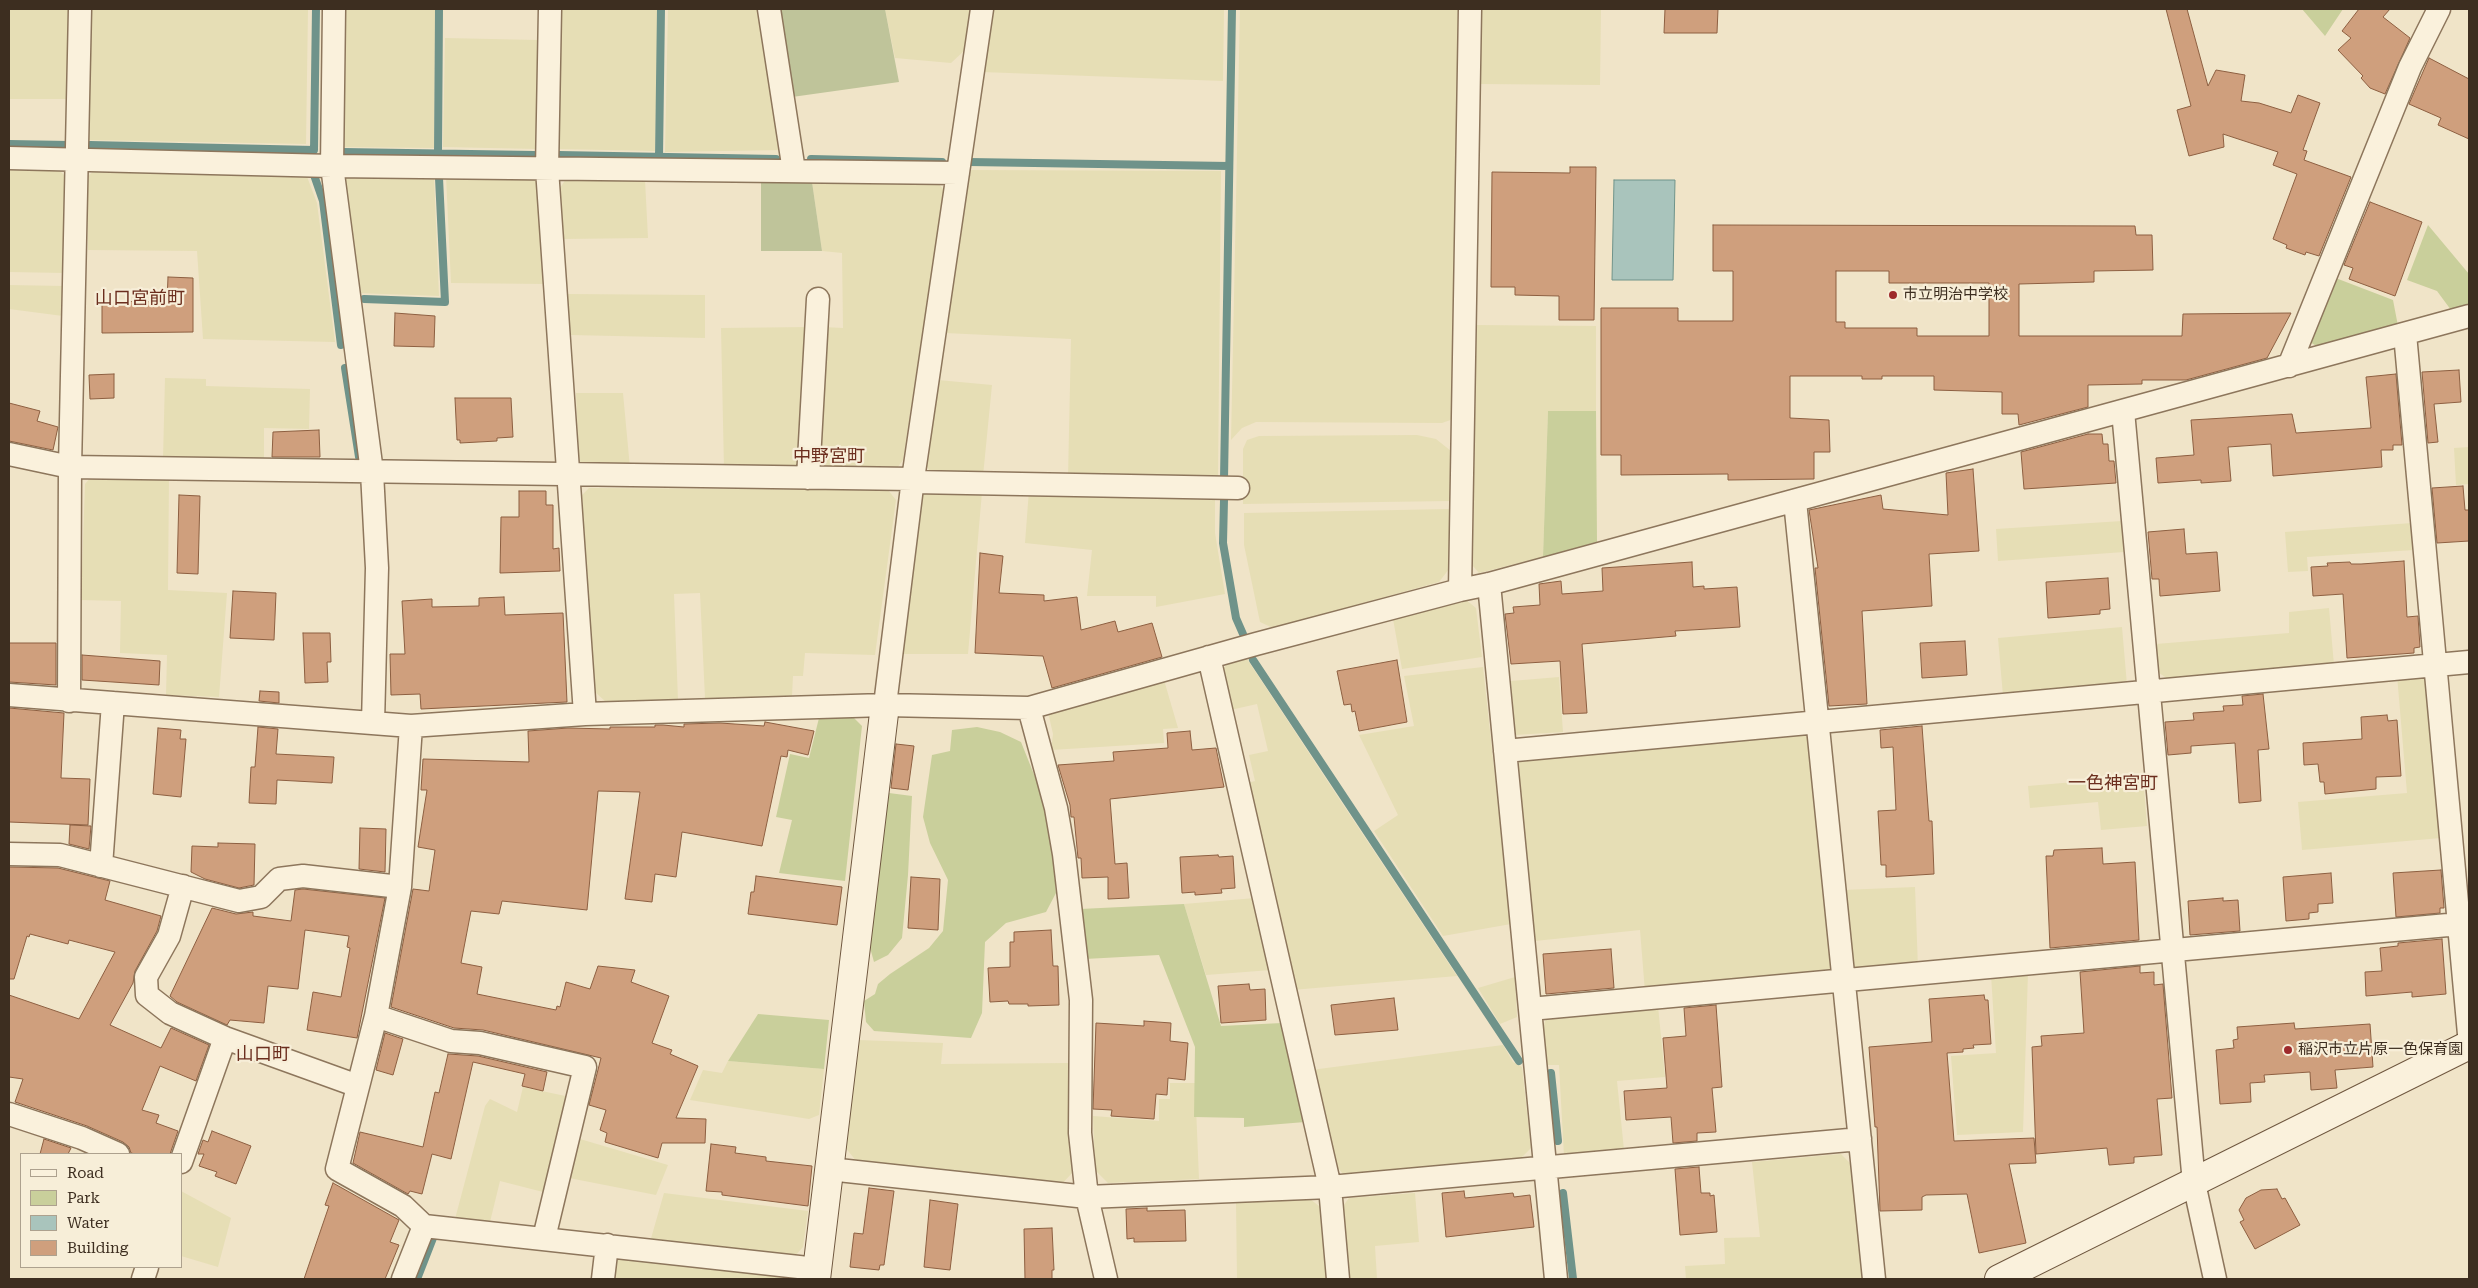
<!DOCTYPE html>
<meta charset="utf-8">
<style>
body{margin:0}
#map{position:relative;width:2478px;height:1288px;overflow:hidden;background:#f0e4c8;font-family:"Roboto Serif",serif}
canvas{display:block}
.frame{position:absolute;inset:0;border:10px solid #3d2e20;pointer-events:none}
.legend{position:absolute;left:20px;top:1153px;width:162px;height:115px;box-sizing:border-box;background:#f7eed8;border:1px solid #ada18e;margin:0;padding:6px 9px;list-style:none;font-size:15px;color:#3d2e20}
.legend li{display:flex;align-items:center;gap:10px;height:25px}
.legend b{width:25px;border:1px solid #ada18e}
</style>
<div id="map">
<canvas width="2478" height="1288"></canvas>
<div class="frame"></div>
<ul class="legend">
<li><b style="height:6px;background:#faf1dc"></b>Road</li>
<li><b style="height:14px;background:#c9cf9b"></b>Park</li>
<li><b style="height:14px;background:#a9c4bc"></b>Water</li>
<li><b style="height:14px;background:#cf9f7d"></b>Building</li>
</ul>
</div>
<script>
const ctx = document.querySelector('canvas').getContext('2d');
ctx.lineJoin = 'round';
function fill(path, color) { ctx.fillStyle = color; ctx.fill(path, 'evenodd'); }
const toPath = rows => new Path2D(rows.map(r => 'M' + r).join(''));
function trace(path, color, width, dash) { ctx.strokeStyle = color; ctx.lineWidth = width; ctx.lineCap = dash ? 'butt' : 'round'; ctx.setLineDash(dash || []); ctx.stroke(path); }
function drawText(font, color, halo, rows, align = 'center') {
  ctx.font = font + ' "Roboto Serif","Noto Sans JP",serif'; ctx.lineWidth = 4.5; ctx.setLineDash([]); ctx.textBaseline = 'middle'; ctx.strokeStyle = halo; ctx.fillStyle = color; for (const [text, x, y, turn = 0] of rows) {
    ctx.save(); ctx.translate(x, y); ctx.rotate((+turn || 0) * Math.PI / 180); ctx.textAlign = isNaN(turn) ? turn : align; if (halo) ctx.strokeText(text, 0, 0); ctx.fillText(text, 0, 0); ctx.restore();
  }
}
const farmland = toPath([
 [9,9,72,9,70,99,9,99],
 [90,9,308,9,306,144,88,140],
 [341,9,435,9,434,148,340,147],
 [558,9,658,9,655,151,555,149],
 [668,9,762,9,783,150,665,152],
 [885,9,971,9,965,50,951,63,895,58],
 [992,9,1224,9,1223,81,982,72],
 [1240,9,1458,9,1456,418,1442,423,1256,422,1242,428,1231,440],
 [1481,9,1601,9,1600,85,1479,84],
 [445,38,538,40,536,149,443,147],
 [9,169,58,169,66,177,64,273,9,272],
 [96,169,306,174,317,203,335,342,203,339,197,251,88,250,87,177],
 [968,170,1221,171,1218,481,1068,478,1071,339,945,333],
 [350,175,434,176,439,296,356,293,341,182],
 [446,176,531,176,540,183,546,284,451,283],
 [566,179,645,180,648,238,563,239,560,188],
 [936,181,944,190,903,460,894,472,819,472,823,327,843,328,842,253,822,251,812,182],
 [9,285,64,286,63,316,9,309],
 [567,294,705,295,705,338,570,335],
 [1475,325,1596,326,1596,411,1548,411,1543,557,1479,573,1473,566],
 [809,327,800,462,793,471,724,469,721,328],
 [165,378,206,379,206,386,310,389,309,429,264,428,264,461,163,459],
 [938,380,992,385,983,476,932,474,925,464],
 [576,393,623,393,630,468,589,468,579,461],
 [1417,435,1436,439,1451,451,1450,501,1243,504,1243,449,1247,440,1259,436],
 [2469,447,2469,484,2456,485,2454,448],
 [91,477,169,477,168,590,227,593,219,697,166,695,167,655,120,653,121,601,81,600,85,484],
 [589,488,888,490,896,500,875,655,805,653,803,676,793,676,792,696,705,698,700,593,674,594,678,700,606,702,594,691,582,495],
 [928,490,982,492,968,654,900,654,920,497],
 [1029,490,1215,493,1215,533,1225,594,1156,607,1156,596,1087,596,1092,550,1025,543],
 [1449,509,1449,569,1439,582,1273,628,1260,622,1244,545,1244,513],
 [2122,521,2124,552,1998,561,1996,529],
 [2412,523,2414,550,2307,557,2308,571,2288,572,2285,532],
 [1465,599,1476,608,1482,657,1402,669,1393,619],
 [2329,608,2334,665,2170,680,2159,673,2156,644,2289,633,2289,612],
 [2122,627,2127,685,2003,696,1998,638],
 [1247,659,1332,788,1457,976,1292,990,1243,784,1255,781,1249,755,1268,751,1257,704,1226,711,1218,676,1227,664],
 [1483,667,1511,924,1443,936,1374,831,1398,815,1359,735,1414,726,1404,676],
 [2418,673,2427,680,2441,838,2302,850,2298,802,2407,793,2397,675],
 [1559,677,1563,732,1515,735,1511,681],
 [1164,680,1178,728,1163,729,1164,743,1051,750,1053,734,1048,712],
 [1800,731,1809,739,1832,967,1825,975,1645,992,1640,930,1535,941,1517,764,1524,757],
 [2143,776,2147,826,2101,830,2098,802,2030,808,2028,786],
 [1915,887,1918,968,1855,971,1846,961,1843,890],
 [1255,898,1271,970,1206,975,1184,904],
 [2028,972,2023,1132,1957,1135,1951,1056,1996,1053,1991,975],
 [1515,977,1517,1017,1500,1024,1478,988],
 [1658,1006,1665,1077,1617,1081,1624,1150,1564,1156,1559,1065,1545,1065,1543,1027,1547,1017],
 [858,1040,943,1043,941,1064,1071,1063,1069,1127,1073,1172,1059,1187,857,1162,845,1147],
 [1503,1045,1513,1062,1522,1067,1531,1148,1518,1161,1344,1175,1331,1160,1311,1070],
 [728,1061,824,1069,819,1115,809,1119,690,1100,703,1070,722,1073],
 [1170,1083,1195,1083,1199,1179,1108,1183,1095,1170,1093,1116,1159,1121,1159,1099,1170,1099],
 [523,1087,570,1097,547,1193,500,1181,490,1222,455,1219,485,1106,490,1099,517,1112],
 [580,1139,668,1165,656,1195,569,1178],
 [1841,1154,1852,1165,1866,1279,1686,1279,1685,1266,1725,1264,1724,1238,1760,1237,1752,1162],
 [181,1191,231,1218,218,1267,181,1256],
 [664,1193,808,1211,803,1247,794,1257,650,1242],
 [1415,1193,1419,1242,1375,1246,1377,1279,1345,1279,1340,1210,1349,1198],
 [1310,1199,1324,1210,1329,1279,1237,1279,1236,1203],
 [620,1253,791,1270,799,1279,610,1279,612,1260]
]);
const green = toPath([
 [2302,9,2343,9,2325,36],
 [2428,225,2469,274,2469,305,2451,310,2437,291,2407,280],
 [2333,277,2393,300,2398,326,2318,347,2305,339],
 [1548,411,1596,411,1597,542,1543,557],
 [819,718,854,718,862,726,845,881,779,873,792,820,776,817,790,754,809,758],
 [977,727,1000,732,1021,742,1049,812,1056,893,1046,912,1006,923,985,942,982,1013,971,1038,874,1031,866,1022,864,1001,875,994,878,984,890,974,929,948,943,931,948,880,930,843,923,817,932,755,950,751,952,730],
 [889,793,912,796,908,875,902,938,888,955,874,962,869,944,884,805],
 [1184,904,1221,1026,1282,1023,1305,1122,1244,1127,1244,1118,1194,1117,1195,1047,1159,955,1085,959,1080,909],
 [758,1014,829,1020,824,1069,728,1061]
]);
const cemetery = toPath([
 [778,9,885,9,899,82,792,97],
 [761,182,812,182,822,251,761,251]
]);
const water = toPath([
 [1614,180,1675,180,1673,280,1612,280,1614,180]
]);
const stream = toPath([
 [9,144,69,145],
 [90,145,314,150,316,9],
 [343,152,534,155],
 [438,153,439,9],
 [559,155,776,159],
 [659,157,661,9],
 [811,159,942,162],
 [969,162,1229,166],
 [314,175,323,201,341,345],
 [364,299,445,302,439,178],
 [345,368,359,457],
 [1224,479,1232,9],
 [1224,500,1223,543,1236,618,1243,634],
 [1253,660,1519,1061],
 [1547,1074,1551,1073,1558,1141],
 [1563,1193,1573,1279],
 [417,1279,433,1238]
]);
const building = toPath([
 [1665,9,1718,9,1717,33,1664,33,1665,9],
 [2166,9,2187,9,2208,86,2216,70,2245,75,2241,101,2259,103,2291,113,2298,95,2320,103,2303,150,2307,151,2304,160,2351,177,2319,256,2306,252,2305,255,2286,248,2287,245,2273,239,2297,174,2273,165,2278,152,2223,134,2224,147,2189,156,2177,110,2191,106,2166,9],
 [2359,9,2390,9,2383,17,2410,38,2385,94,2370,88,2361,78,2363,76,2338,50,2351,38,2342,31,2359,9],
 [2429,58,2469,79,2469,139,2438,125,2441,118,2409,104,2429,58],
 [1570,167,1596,167,1594,320,1559,320,1559,296,1515,295,1515,287,1491,287,1492,172,1570,173,1570,167],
 [2370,202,2422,222,2395,296,2349,279,2353,268,2344,265,2370,202],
 [1713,225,2135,226,2136,235,2152,235,2153,270,2094,271,2094,282,2019,284,2019,336,2182,336,2183,314,2291,313,2267,358,2186,380,2142,380,2142,384,2088,385,2088,407,2019,425,2018,414,2002,414,2002,392,1934,390,1934,376,1882,376,1882,379,1862,379,1862,376,1790,376,1790,418,1829,420,1830,452,1814,452,1814,479,1728,480,1728,474,1621,475,1621,455,1601,455,1601,308,1678,308,1678,321,1733,321,1733,271,1713,271,1713,225],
 [1836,271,1889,271,1889,283,1989,283,1989,336,1917,336,1917,328,1845,328,1845,322,1836,322,1836,271],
 [168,277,193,278,193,332,102,333,102,301,167,302,168,277],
 [395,313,435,316,434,347,394,346,395,313],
 [2459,370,2461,402,2434,404,2438,442,2428,443,2422,372,2459,370],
 [114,374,114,398,90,399,89,375,114,374],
 [2396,374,2402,445,2393,445,2393,450,2381,450,2382,467,2273,476,2271,444,2228,447,2231,481,2201,483,2201,480,2158,483,2156,458,2194,455,2191,420,2292,414,2296,433,2371,428,2366,377,2396,374],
 [455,398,511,398,513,437,497,438,497,441,460,443,460,440,457,440,455,398],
 [9,403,40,411,37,421,58,427,53,450,9,441,9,403],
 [319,430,320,457,272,457,273,432,319,430],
 [2088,434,2102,434,2103,444,2108,444,2109,461,2114,461,2116,483,2024,489,2021,452,2088,434],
 [1973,469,1979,551,1929,554,1932,606,1862,611,1867,704,1829,706,1815,568,1818,568,1809,510,1881,495,1883,509,1948,515,1946,473,1973,469],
 [2463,486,2465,510,2469,510,2469,541,2437,543,2432,488,2463,486],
 [519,491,546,491,546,505,553,505,553,549,559,548,560,571,500,573,501,517,519,517,519,491],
 [179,495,200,496,198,574,177,573,179,495],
 [2184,529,2186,554,2217,552,2220,591,2160,596,2159,579,2152,579,2148,532,2184,529],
 [980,553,1003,556,999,593,1044,595,1044,601,1077,597,1081,630,1115,621,1118,632,1152,623,1162,657,1052,688,1043,656,975,653,980,553],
 [2404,561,2407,617,2418,616,2420,647,2414,648,2414,653,2347,658,2343,594,2313,596,2311,567,2328,566,2327,563,2350,562,2351,564,2361,564,2404,561],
 [1692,562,1693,587,1704,586,1704,589,1737,587,1740,627,1675,631,1676,636,1582,644,1587,713,1563,714,1560,661,1511,664,1505,614,1514,613,1513,607,1540,605,1539,584,1561,581,1562,594,1603,591,1602,568,1692,562],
 [2108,578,2110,609,2100,610,2100,614,2048,618,2046,582,2108,578],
 [233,591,276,593,274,640,230,638,233,591],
 [504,597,505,615,563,613,567,702,421,709,420,694,391,695,390,654,405,654,402,601,432,599,432,607,479,606,479,598,504,597],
 [303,633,330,633,331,662,327,662,328,682,305,683,303,633],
 [1965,641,1967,675,1922,678,1920,643,1965,641],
 [9,643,56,643,56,685,9,682,9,643],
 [82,655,160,661,159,685,82,680,82,655],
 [1397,660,1407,722,1359,731,1355,711,1352,712,1351,704,1344,705,1337,671,1397,660],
 [260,691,279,692,279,703,259,701,260,691],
 [2263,694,2269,749,2258,750,2261,801,2239,803,2235,743,2191,746,2191,753,2168,755,2165,722,2194,720,2193,713,2224,711,2223,706,2243,705,2242,696,2263,694],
 [9,708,64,713,61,778,90,779,88,825,9,822,9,708],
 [2387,715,2388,721,2397,720,2401,776,2376,777,2376,789,2325,794,2324,782,2320,782,2318,764,2304,765,2303,743,2362,739,2361,717,2387,715],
 [765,722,814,731,808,755,788,750,787,757,781,756,762,846,682,832,676,877,655,874,652,902,625,899,640,792,598,791,587,910,502,901,499,914,471,911,461,963,482,967,477,994,556,1010,557,1006,560,1007,566,982,590,989,598,966,635,970,631,982,669,996,652,1043,672,1050,670,1054,698,1066,676,1118,706,1119,705,1143,662,1143,658,1158,605,1142,607,1133,600,1130,606,1110,589,1105,601,1058,483,1030,454,1028,391,1007,413,889,429,891,435,850,418,847,427,790,421,790,423,759,529,762,528,731,568,728,610,729,610,727,655,727,655,725,663,725,684,727,684,724,720,723,764,726,765,722],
 [1922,726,1929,821,1932,821,1934,874,1886,877,1886,865,1881,865,1878,811,1896,810,1893,747,1881,748,1880,730,1922,726],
 [258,727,278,729,276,754,334,757,332,783,277,780,276,804,249,803,251,767,255,767,258,727],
 [158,728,181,730,180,739,186,739,181,797,153,794,158,728],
 [1190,731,1192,750,1216,748,1224,787,1110,799,1115,864,1127,863,1129,898,1108,899,1108,877,1082,878,1081,858,1078,858,1074,817,1071,817,1070,805,1058,765,1114,761,1113,752,1168,748,1167,733,1190,731],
 [896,744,914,746,908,790,891,788,896,744],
 [70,825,91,826,89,849,69,844,70,825],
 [360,828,386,829,385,872,359,869,360,828],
 [218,843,255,844,254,885,239,888,205,879,191,872,192,846,218,847,218,843],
 [2102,848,2103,864,2135,862,2139,940,2050,948,2046,856,2053,856,2054,850,2102,848],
 [1218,855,1219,857,1233,856,1235,888,1221,889,1222,893,1195,895,1195,892,1182,893,1180,857,1218,855],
 [9,867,58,868,110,881,105,900,161,916,157,931,135,971,133,983,110,1025,161,1048,171,1028,209,1045,196,1081,160,1066,142,1110,159,1115,156,1123,178,1131,170,1154,135,1154,131,1153,129,1147,123,1142,87,1126,15,1102,23,1079,9,1077,9,995,79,1019,115,952,69,940,68,944,30,934,29,937,27,936,14,979,9,979,9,867],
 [2441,870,2444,908,2440,908,2440,913,2396,917,2393,873,2441,870],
 [2331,873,2333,903,2318,904,2318,912,2309,913,2309,919,2286,921,2283,877,2331,873],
 [756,876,842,887,837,925,748,914,751,892,754,892,756,876],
 [911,877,940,879,938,930,908,928,911,877],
 [303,889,385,898,357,1038,307,1030,313,992,341,997,350,948,347,947,349,936,305,930,298,989,268,986,264,1023,230,1020,227,1025,177,1002,170,996,212,908,236,914,253,912,253,916,291,921,295,890,303,889],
 [2223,898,2223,901,2238,900,2240,931,2190,935,2188,901,2223,898],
 [1051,930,1053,966,1058,966,1059,1005,1028,1006,1028,1004,1009,1004,1008,1001,990,1002,988,968,1010,967,1010,942,1014,942,1014,932,1051,930],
 [2442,939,2446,994,2412,997,2412,992,2366,996,2365,972,2382,971,2380,948,2398,946,2398,943,2442,939],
 [1611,949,1614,988,1546,994,1543,954,1611,949],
 [2140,966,2140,973,2154,972,2154,985,2163,984,2172,1098,2157,1099,2162,1155,2134,1157,2134,1163,2109,1165,2107,1148,2036,1154,2032,1047,2042,1046,2041,1036,2084,1033,2080,972,2140,966],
 [1249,984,1250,990,1265,989,1266,1020,1221,1023,1218,986,1249,984],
 [1984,995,1985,1000,1988,1000,1991,1044,1973,1045,1974,1048,1963,1049,1963,1052,1947,1053,1954,1141,2034,1138,2036,1163,2009,1164,2026,1243,1979,1253,1967,1194,1926,1195,1922,1197,1922,1210,1880,1211,1877,1127,1875,1127,1869,1047,1932,1042,1929,999,1984,995],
 [1394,998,1398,1030,1335,1035,1331,1005,1394,998],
 [1716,1005,1722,1087,1712,1088,1716,1132,1697,1133,1697,1141,1673,1143,1671,1117,1626,1120,1624,1091,1667,1088,1663,1038,1686,1036,1684,1008,1716,1005],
 [1144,1021,1171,1023,1170,1041,1188,1043,1185,1080,1168,1078,1167,1095,1156,1094,1154,1119,1111,1116,1112,1110,1093,1109,1096,1023,1144,1026,1144,1021],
 [2294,1023,2295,1029,2370,1024,2373,1067,2335,1070,2337,1088,2311,1090,2310,1072,2264,1075,2265,1082,2250,1083,2251,1102,2220,1104,2216,1050,2234,1048,2233,1040,2238,1039,2237,1027,2294,1023],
 [385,1033,403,1039,393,1075,376,1070,385,1033],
 [448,1054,478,1056,547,1072,543,1091,522,1086,525,1074,473,1062,451,1159,432,1154,422,1194,410,1191,408,1194,353,1163,360,1132,423,1147,435,1092,439,1093,448,1054],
 [212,1131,251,1146,236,1184,215,1176,217,1172,199,1166,204,1154,198,1154,203,1140,208,1142,212,1131],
 [44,1139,71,1148,68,1154,40,1154,44,1139],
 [711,1144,736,1147,735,1153,766,1157,766,1161,812,1166,808,1206,722,1195,722,1192,706,1191,711,1144],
 [1699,1167,1701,1193,1710,1193,1710,1196,1714,1195,1717,1232,1680,1235,1675,1169,1699,1167],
 [333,1183,399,1220,390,1242,399,1245,385,1279,304,1279,329,1206,325,1205,333,1183],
 [869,1188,894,1191,884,1265,880,1265,879,1270,850,1267,854,1233,863,1234,869,1188],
 [2277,1189,2282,1199,2285,1198,2300,1225,2255,1249,2240,1222,2244,1220,2239,1210,2246,1198,2261,1190,2277,1189],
 [1464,1191,1465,1198,1513,1193,1514,1197,1530,1195,1534,1227,1446,1237,1442,1193,1464,1191],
 [930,1200,958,1204,950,1270,924,1267,930,1200],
 [1147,1208,1147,1211,1185,1210,1186,1241,1134,1242,1134,1238,1127,1239,1126,1209,1147,1208],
 [1052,1228,1054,1270,1052,1270,1052,1279,1025,1279,1024,1229,1052,1228]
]);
const street = toPath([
 [334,9,332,166,372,472,377,568,373,723],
 [550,9,547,169,585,714],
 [769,9,794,171],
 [9,158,332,166,958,173],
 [2405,334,2469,1034],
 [2289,366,2410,67,2439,9],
 [2123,411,2194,1183,2215,1279],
 [9,454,70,467,913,479],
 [808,478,818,299],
 [913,482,1238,488],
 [1795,501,1874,1279],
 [1489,584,1556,1279],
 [1460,590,1470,9],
 [1209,657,1330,1187,1338,1279],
 [9,695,411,726,585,714,885,705,1029,708,1256,644,1460,590,1489,584,2469,316],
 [69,701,70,467,80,9],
 [885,705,913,479,982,9],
 [1029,708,1056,808,1064,854,1081,1000,1080,1133,1087,1197,1106,1279],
 [411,726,400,887,376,1016,337,1169,403,1206,424,1226,817,1269],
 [1505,751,2469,662],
 [9,854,60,855,239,901,261,897,279,879,303,876,400,887],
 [101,866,113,703],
 [183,886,169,936,146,977,147,995,170,1013,225,1038,358,1086],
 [1530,1009,2459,924],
 [376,1016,451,1041,480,1043,585,1067,544,1238],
 [9,1114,82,1138,118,1154],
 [181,1162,225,1038],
 [829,1169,1087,1197,1330,1187,1860,1139],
 [143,1279,147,1267],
 [403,1279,424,1226],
 [603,1279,607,1245]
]);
const secondary = toPath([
 [816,1279,885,705],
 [1999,1279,2469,1045]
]);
const markers = [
 [1893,295,5,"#9e2a2b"],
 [2288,1050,5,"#9e2a2b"]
];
const poiNames = [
 ["市立明治中学校",1903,295],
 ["稲沢市立片原一色保育園",2298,1050]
];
const quarterNames = [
 ["山口宮前町",140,299],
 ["中野宮町",829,457],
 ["一色神宮町",2113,784],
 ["山口町",263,1055]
];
fill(farmland, '#e6deb5');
fill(green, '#c9cf9b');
fill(cemetery, '#bfc49a');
fill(water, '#a9c4bc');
trace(water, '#6f938a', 1);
trace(stream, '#6f938a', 8);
fill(building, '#cf9f7d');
trace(building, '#8d5f41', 1);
trace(street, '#8d765c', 25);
trace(secondary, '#6f573f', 30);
trace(street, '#faf1dc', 22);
trace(secondary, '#faf1dc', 28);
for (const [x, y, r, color] of markers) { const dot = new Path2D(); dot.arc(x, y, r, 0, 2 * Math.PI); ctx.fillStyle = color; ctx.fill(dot); trace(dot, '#f7eed8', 2); }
drawText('15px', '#3d2e20', '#f7eed8', poiNames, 'left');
drawText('18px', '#6b2e1e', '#f7eed8', quarterNames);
</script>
